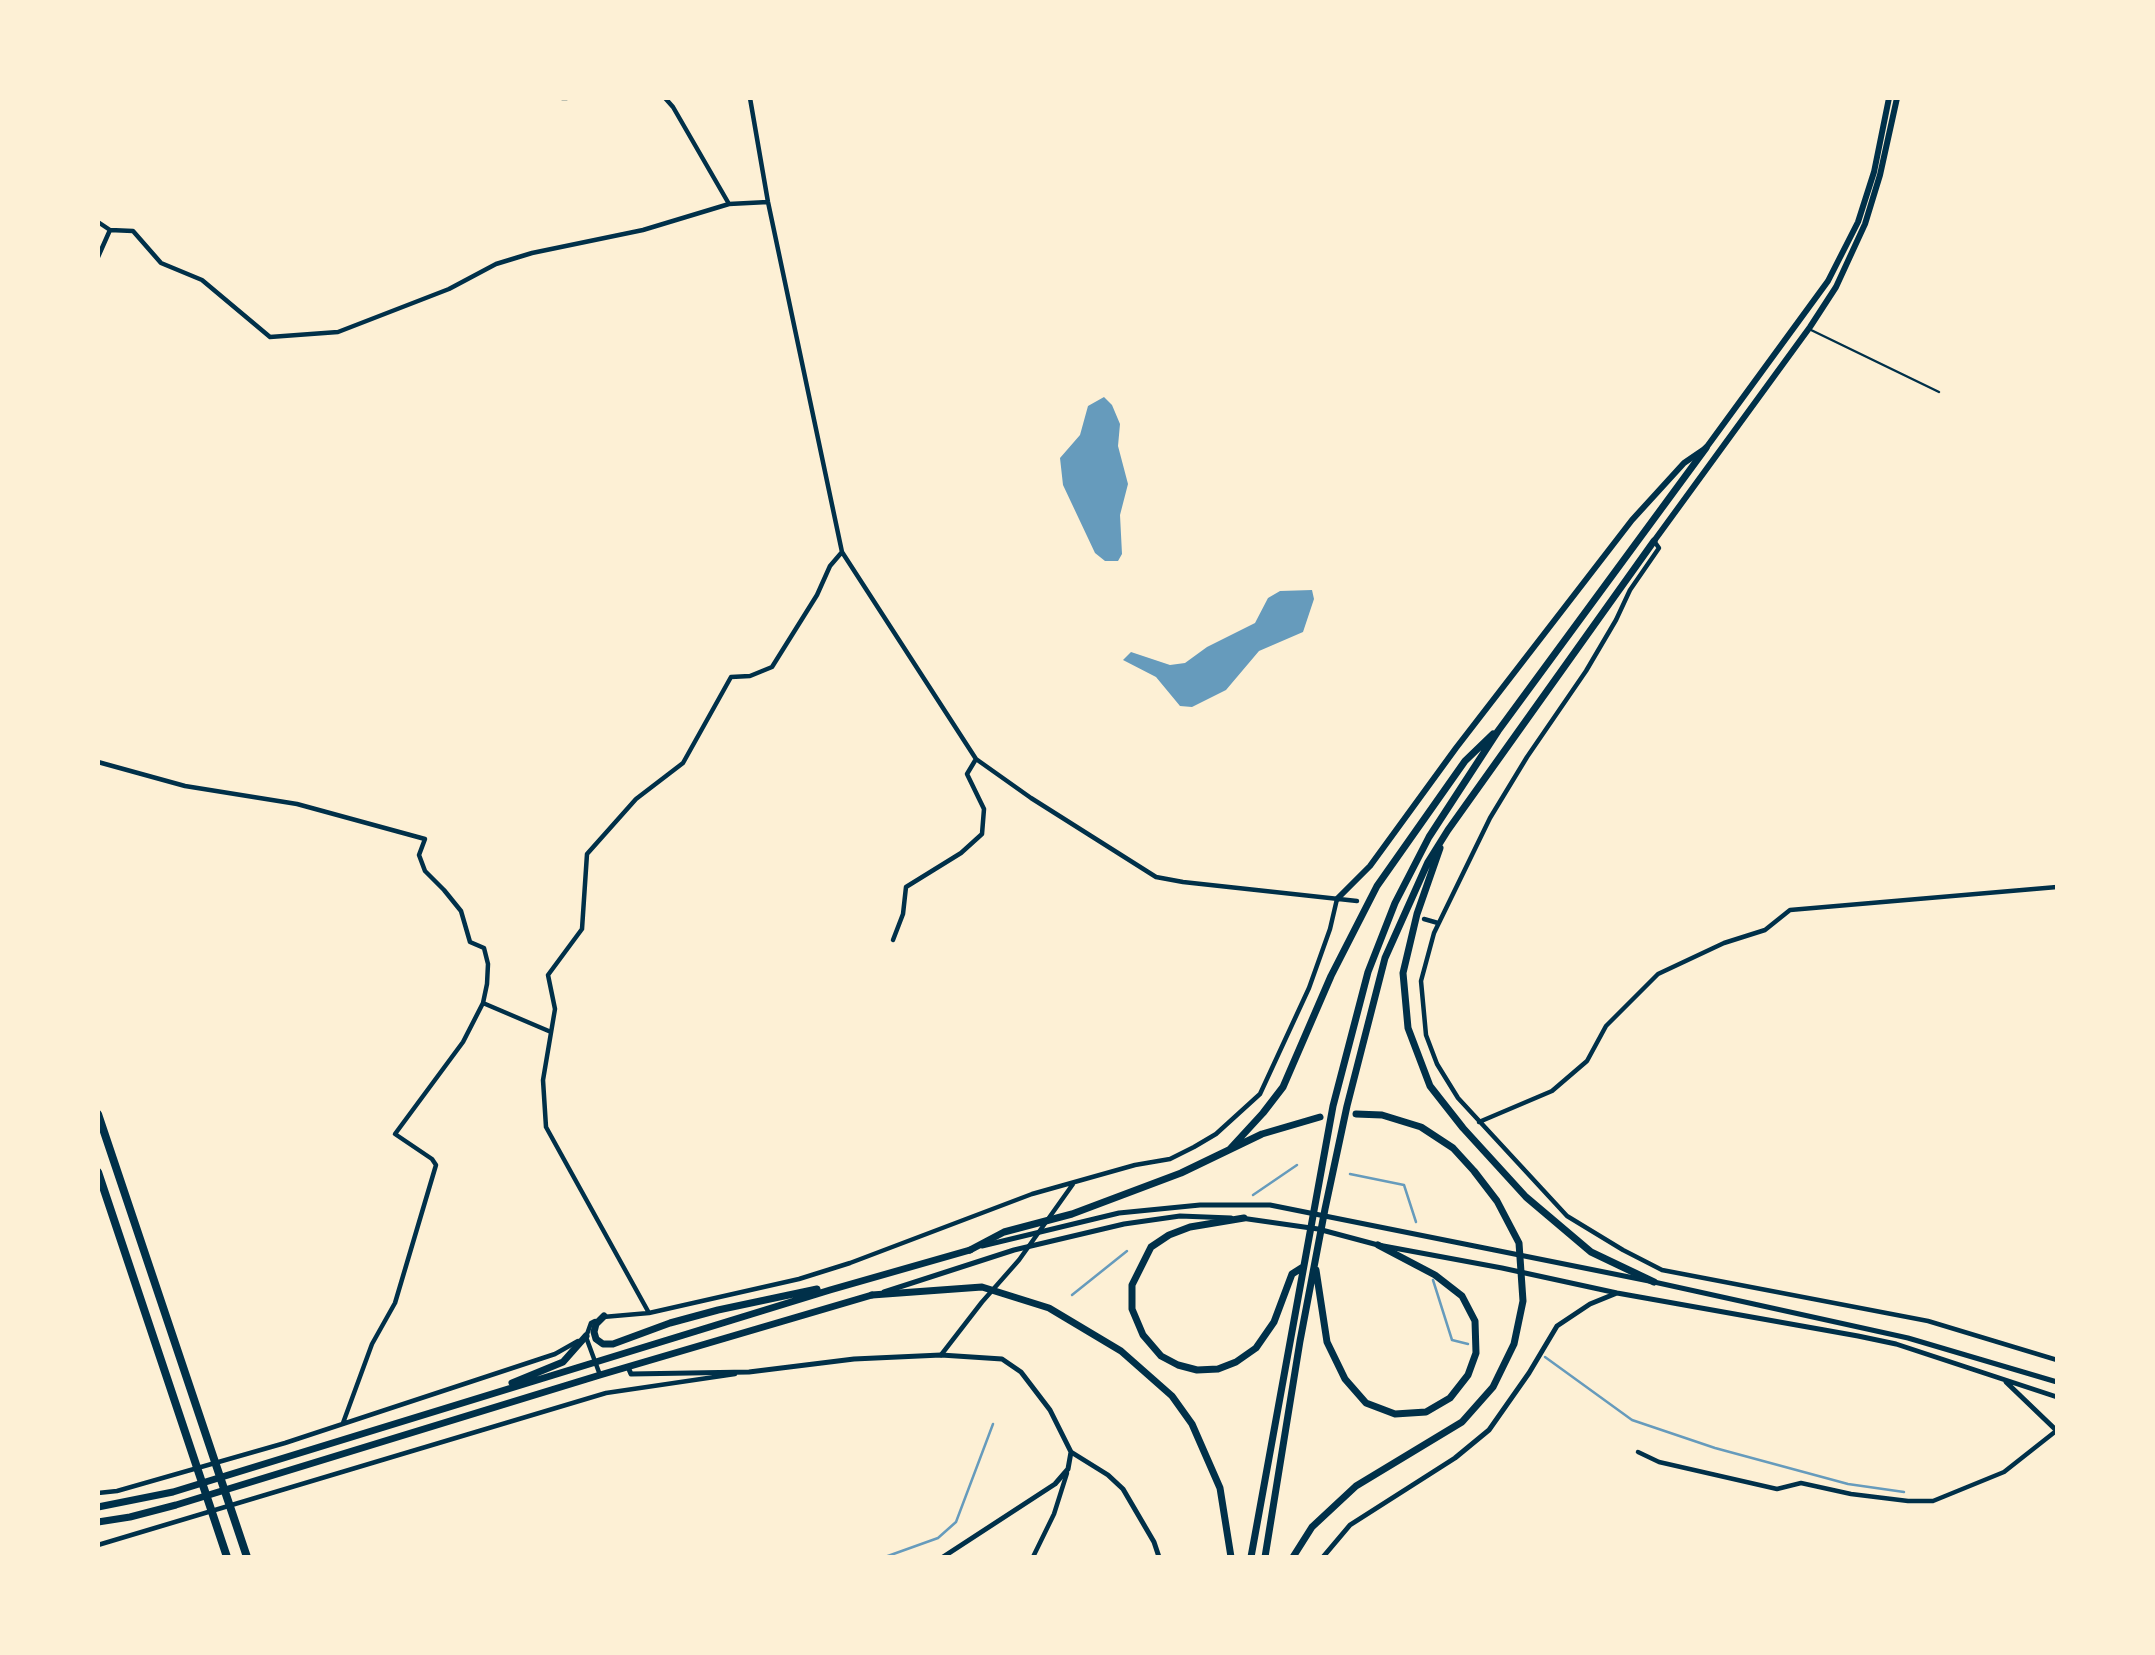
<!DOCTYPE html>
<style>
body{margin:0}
#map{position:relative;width:2155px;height:1655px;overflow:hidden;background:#fdf0d5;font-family:Lato,sans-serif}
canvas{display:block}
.frame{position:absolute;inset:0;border:100px solid #fdf0d5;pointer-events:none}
</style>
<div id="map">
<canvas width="2155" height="1655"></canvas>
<div class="frame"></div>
</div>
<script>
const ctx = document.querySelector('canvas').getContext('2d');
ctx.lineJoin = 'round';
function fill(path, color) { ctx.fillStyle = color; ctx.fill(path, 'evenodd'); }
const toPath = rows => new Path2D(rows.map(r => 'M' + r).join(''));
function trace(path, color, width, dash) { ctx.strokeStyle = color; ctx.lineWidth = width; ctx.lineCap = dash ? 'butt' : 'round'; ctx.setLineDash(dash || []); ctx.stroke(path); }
const water = toPath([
 [1104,397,1112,405,1120,424,1118,446,1128,484,1120,515,1122,554,1118,561,1105,561,1095,553,1063,485,1060,458,1080,435,1088,406],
 [1312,590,1314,599,1303,632,1259,651,1226,690,1192,707,1180,706,1156,677,1123,660,1131,652,1170,665,1185,663,1207,647,1255,623,1268,598,1280,591]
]);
const stream = toPath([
 [1350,1174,1404,1185,1416,1222],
 [1253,1195,1297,1165],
 [1433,1280,1452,1340,1468,1344],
 [1072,1295,1127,1251],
 [1545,1357,1632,1420,1715,1448,1848,1484,1904,1492],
 [885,1557,938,1538,956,1522,993,1424]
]);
const service = toPath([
 [1809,329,1939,392]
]);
const minor = toPath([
 [562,98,567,98],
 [665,98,673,107,729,204],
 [750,98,768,202,842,552,976,759,1031,798,1156,877,1183,882,1357,901],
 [98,222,110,230,133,231,161,263,202,280,270,337,338,332,449,289,496,264,532,253,643,230,729,204,768,202],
 [98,257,110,230],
 [1654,541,1659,548,1630,590,1616,620,1586,671,1527,757,1490,818,1434,933,1421,981,1426,1035,1437,1064,1458,1098,1567,1216,1623,1250,1662,1270,1928,1321,2057,1360],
 [98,762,185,786,297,804,425,839,419,855,425,871,444,890,461,911,470,942,484,948,488,964,487,984,483,1003,463,1042,395,1134,432,1159,436,1165,395,1303,372,1344,343,1423],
 [1424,919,1438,923],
 [893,940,903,914,906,887,961,853,982,834,984,809,967,774,976,759],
 [483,1003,551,1032],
 [1479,1122,1552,1091,1587,1061,1606,1026,1658,974,1724,943,1765,930,1790,910,2057,887],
 [649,1313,546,1127,543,1080,555,1009,548,975,582,929,587,854,636,799,683,763,731,677,750,676,772,667,817,595,830,566,842,552],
 [603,1317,649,1313,799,1279,850,1263,1032,1194,1135,1165,1170,1159,1194,1147,1216,1134,1260,1094,1309,988,1330,929,1337,899],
 [586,1337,591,1323,595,1321],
 [586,1337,600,1375],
 [941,1355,982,1302,1019,1260,1073,1184],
 [1638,1452,1659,1462,1777,1489,1801,1483,1851,1494,1908,1501,1933,1501,2004,1472,2056,1431],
 [98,1493,117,1491,285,1443,555,1354,578,1341],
 [98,1545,606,1393,735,1374],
 [1033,1557,1054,1514,1067,1473]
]);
const tertiary = toPath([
 [1241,1218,1318,1229,1378,1245,1502,1268,1617,1293,1858,1336,1896,1344,2057,1397],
 [982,1246,1119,1213,1200,1205,1270,1205,1654,1282,1908,1338,2057,1382],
 [884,1292,1014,1250,1124,1224,1180,1216,1231,1218],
 [628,1367,631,1374,749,1372,854,1359,941,1355,1002,1359,1021,1372,1050,1410,1071,1452,1108,1475,1123,1489,1154,1542,1159,1557],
 [2006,1382,2057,1431],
 [943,1557,1055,1484,1068,1469,1071,1452],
 [1323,1557,1350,1525,1455,1458,1489,1430,1529,1373,1557,1326,1590,1304,1617,1293]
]);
const secondary = toPath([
 [1654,541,1810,327,1836,287,1865,224,1880,175,1897,98],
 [1337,899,1370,866,1456,748,1632,520,1684,463,1706,448,1828,281,1858,222,1874,172,1889,98]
]);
const primary = toPath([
 [604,1316,596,1324,594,1332,596,1339,603,1344,613,1344,670,1323,718,1310,817,1289],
 [512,1383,563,1362,586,1336],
 [98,1507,173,1492,830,1290,970,1250],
 [98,1522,130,1517,176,1505,600,1375,872,1295]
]);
const trunk = toPath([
 [1440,848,1417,914,1403,973,1408,1028,1430,1086,1463,1128,1526,1197,1591,1252,1654,1282],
 [1229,1150,1263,1113,1283,1087,1331,976,1377,886,1465,761,1493,734],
 [1244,1218,1190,1227,1169,1235,1151,1247,1132,1285,1132,1309,1143,1335,1161,1356,1178,1365,1197,1370,1218,1369,1236,1362,1256,1348,1274,1322,1292,1274,1303,1267],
 [970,1250,1004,1232,1072,1214,1181,1173,1262,1134,1320,1117],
 [1316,1270,1327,1342,1345,1379,1366,1403,1395,1414,1426,1412,1450,1398,1468,1375,1476,1353,1475,1321,1462,1296,1435,1275,1378,1245],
 [872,1295,982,1287,1049,1308,1121,1351,1172,1396,1192,1424,1220,1488,1231,1557],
 [1251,1557,1333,1106,1368,972,1395,903,1429,837,1498,731,1706,448],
 [1265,1557,1300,1341,1325,1209,1347,1106,1385,958,1428,862,1448,830,1654,541],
 [1293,1557,1312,1527,1356,1486,1462,1422,1493,1387,1514,1344,1523,1301,1519,1243,1497,1201,1474,1171,1453,1148,1421,1127,1382,1115,1356,1114]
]);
const motorway = toPath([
 [98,1114,247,1557],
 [98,1172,227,1557]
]);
fill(water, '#669bbc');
trace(stream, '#669bbc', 2.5);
trace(service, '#003049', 2.5);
trace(minor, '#003049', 4.5);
trace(tertiary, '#003049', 5);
trace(secondary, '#003049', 6);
trace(primary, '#003049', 7);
trace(trunk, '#003049', 7);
trace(motorway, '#003049', 8);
</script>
